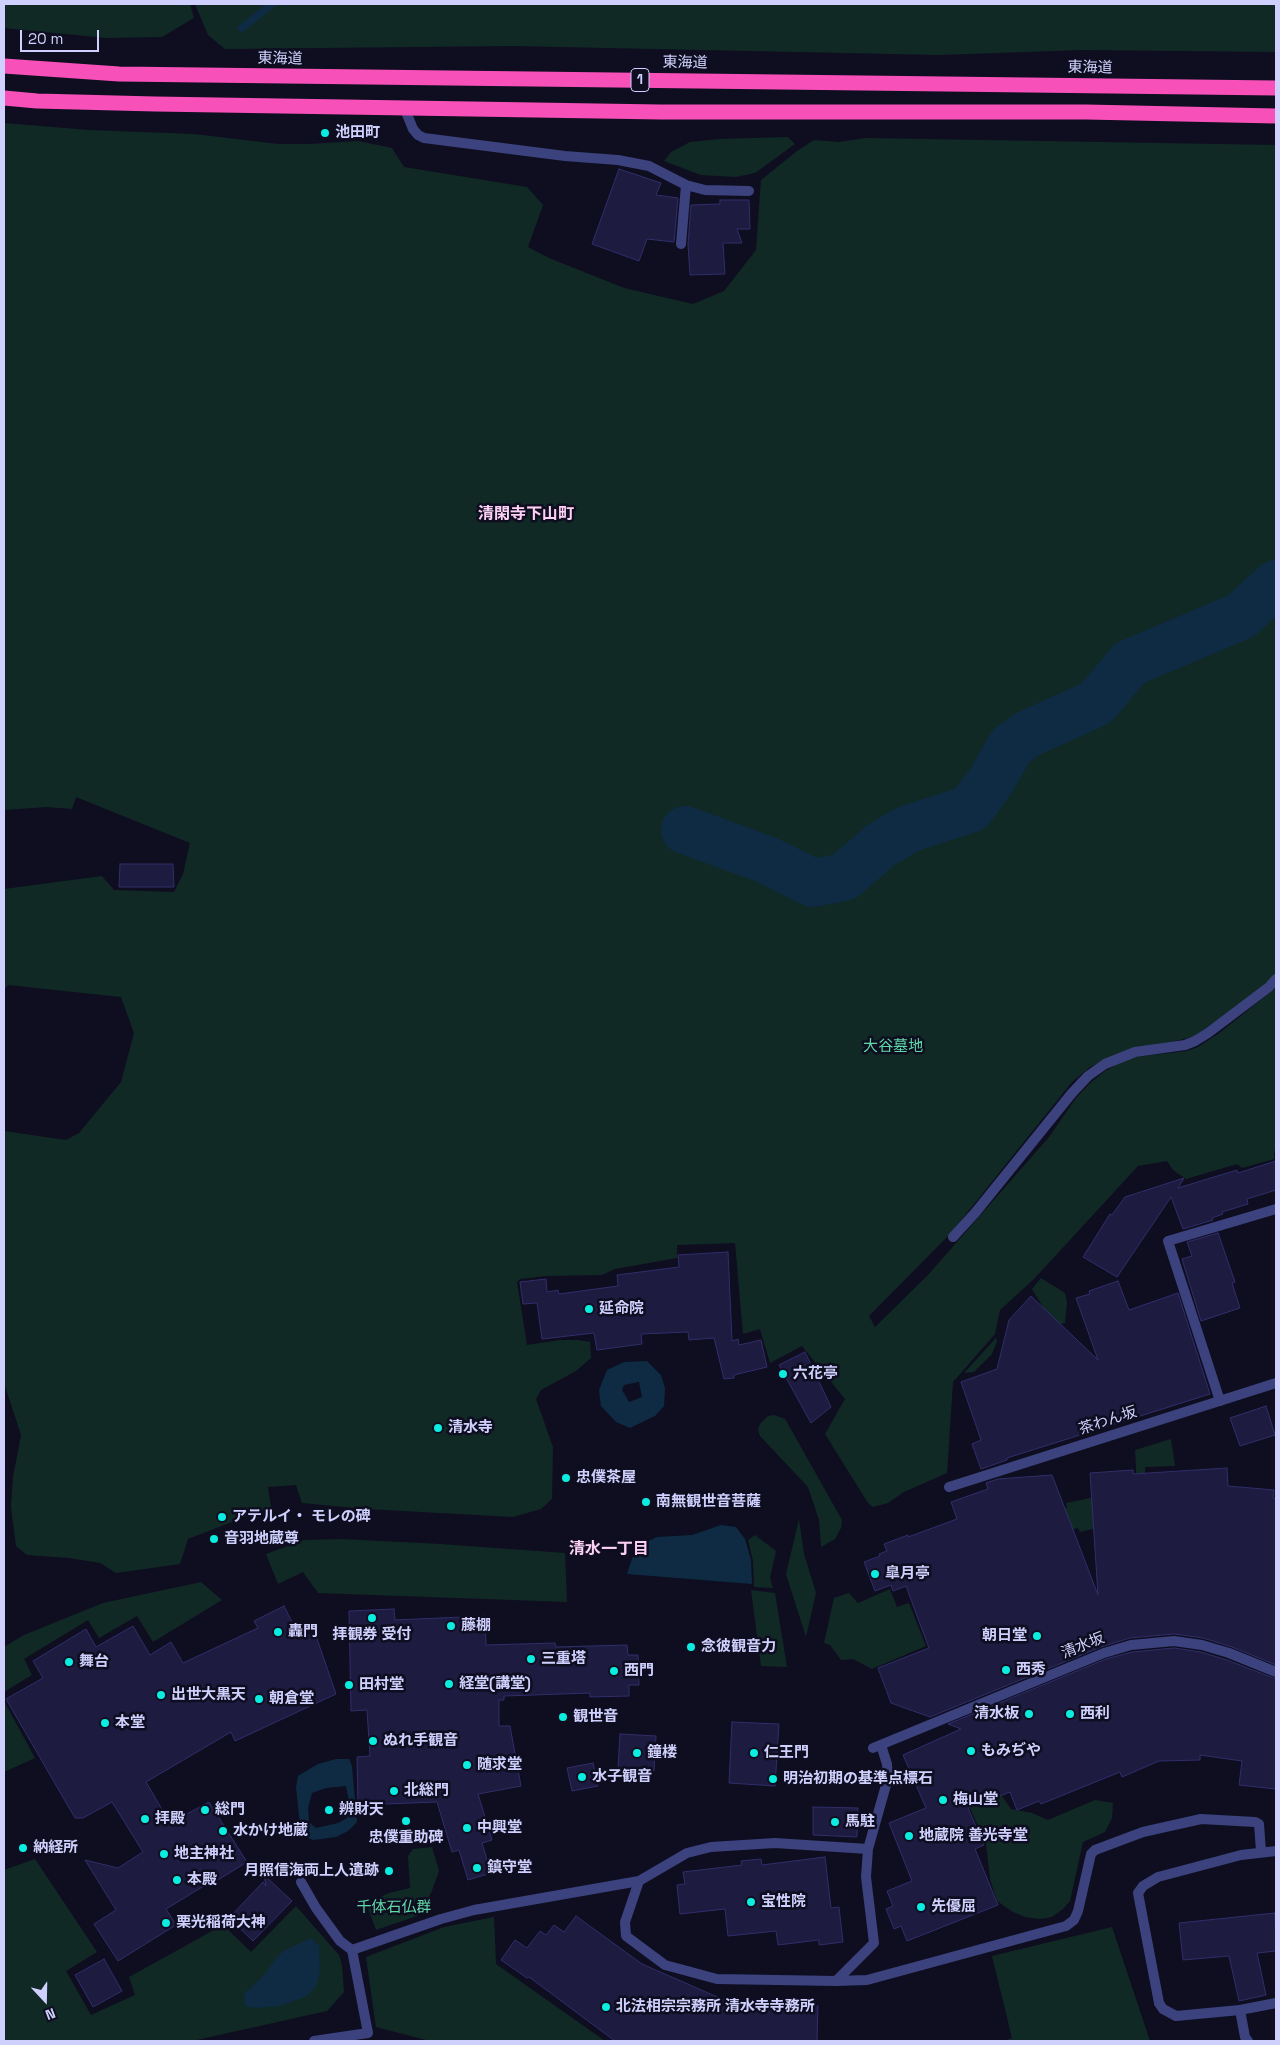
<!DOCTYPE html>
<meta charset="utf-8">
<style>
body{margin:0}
#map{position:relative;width:1280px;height:2045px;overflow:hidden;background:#0e0e20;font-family:"Space Grotesk",sans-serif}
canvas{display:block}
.frame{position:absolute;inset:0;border:5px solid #cfd0fd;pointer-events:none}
.north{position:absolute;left:20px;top:1975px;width:50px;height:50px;-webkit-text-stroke:4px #0e0e20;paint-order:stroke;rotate:159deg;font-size:14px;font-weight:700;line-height:20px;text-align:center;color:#cfd0fd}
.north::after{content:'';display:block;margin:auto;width:18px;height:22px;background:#cfd0fd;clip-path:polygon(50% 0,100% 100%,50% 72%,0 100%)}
.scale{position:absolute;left:20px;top:30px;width:79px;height:22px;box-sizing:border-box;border:2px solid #cfd0fd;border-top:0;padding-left:6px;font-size:15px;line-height:18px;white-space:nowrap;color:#cfd0fd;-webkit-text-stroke:4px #0e0e20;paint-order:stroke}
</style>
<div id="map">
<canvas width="1280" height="2045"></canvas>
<div class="frame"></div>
<div class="north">N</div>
<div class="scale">20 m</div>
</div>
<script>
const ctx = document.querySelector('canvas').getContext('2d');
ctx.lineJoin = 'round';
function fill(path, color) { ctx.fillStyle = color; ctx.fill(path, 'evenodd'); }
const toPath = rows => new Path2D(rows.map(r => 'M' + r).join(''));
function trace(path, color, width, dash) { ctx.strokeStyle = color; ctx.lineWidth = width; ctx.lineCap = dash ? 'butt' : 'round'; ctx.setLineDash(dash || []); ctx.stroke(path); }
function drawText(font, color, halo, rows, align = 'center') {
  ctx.font = font + ' "Space Grotesk","Noto Sans JP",sans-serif'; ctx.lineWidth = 5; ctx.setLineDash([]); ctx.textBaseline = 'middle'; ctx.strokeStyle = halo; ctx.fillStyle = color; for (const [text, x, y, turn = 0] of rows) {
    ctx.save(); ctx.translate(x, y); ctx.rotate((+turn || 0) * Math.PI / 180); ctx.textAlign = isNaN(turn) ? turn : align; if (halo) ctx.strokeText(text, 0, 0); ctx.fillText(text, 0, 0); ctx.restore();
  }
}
const green = toPath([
 [4,4,190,4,194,18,162,37,106,38,4,28],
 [195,4,1276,4,1276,52,1083,50,939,55,512,46,225,49,208,35],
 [4,123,89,130,194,134,278,144,309,144,358,141,392,148,404,167,527,187,543,205,528,247,549,258,624,288,693,304,724,291,756,250,761,180,797,151,814,140,839,142,866,138,1276,145,1276,975,1270,982,1195,1036,1109,1058,1090,1067,1072,1082,950,1234,869,1316,875,1327,928,1275,1049,1137,1076,1098,1089,1084,1105,1071,1125,1060,1135,1057,1187,1051,1198,1047,1218,1034,1276,988,1276,1151,1274,1151,1274,1159,1242,1168,1237,1164,1186,1179,1173,1170,1167,1161,1138,1166,1034,1279,1000,1310,995,1334,953,1382,947,1473,904,1492,888,1503,873,1507,868,1503,825,1434,845,1399,802,1346,770,1363,760,1329,743,1334,735,1243,677,1245,677,1258,615,1269,602,1275,546,1276,520,1279,517,1282,527,1345,560,1340,578,1340,590,1342,591,1358,576,1371,541,1390,536,1399,553,1447,552,1499,541,1509,513,1517,366,1509,302,1503,296,1485,268,1487,271,1507,188,1539,180,1564,116,1573,100,1563,69,1558,27,1555,16,1546,11,1507,13,1477,21,1435,4,1383,4,1131,66,1140,79,1133,121,1082,134,1033,121,997,8,985,4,990,4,889,102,876,114,890,174,892,183,874,190,843,76,797,72,809,47,807,4,810],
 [788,137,795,144,755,173,736,177,701,175,664,161,671,152,690,142,719,139],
 [1041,1278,1065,1293,1067,1303,1065,1323,1042,1330,1036,1318,1043,1307,1032,1289],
 [996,1338,997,1341,992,1354,974,1372,964,1373],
 [774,1415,785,1419,788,1424,842,1520,841,1528,835,1539,821,1547,819,1520,808,1487,760,1436,758,1430,760,1424,768,1416],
 [1171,1439,1175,1466,1145,1467,1145,1487,1137,1487,1135,1450],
 [1095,1497,1101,1527,1080,1532,1078,1528,1063,1532,1055,1512,1067,1508,1066,1503],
 [799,1519,804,1554,816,1593,806,1637,786,1574],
 [755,1535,776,1551,770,1578,773,1588,754,1587,753,1561,748,1540],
 [342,1539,440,1544,565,1553,567,1602,318,1593,303,1572,278,1584,266,1554,304,1540],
 [201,1582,222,1600,153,1642,137,1616,99,1638,88,1620,24,1659,32,1675,4,1692,4,1647,24,1635,103,1603],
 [890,1589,897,1607,909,1603,926,1646,872,1669,853,1659,841,1660,830,1645,824,1643,834,1598,849,1593,858,1603],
 [751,1590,775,1593,787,1667,761,1666],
 [4,1701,35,1758,4,1772],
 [961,1788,1002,1796,1011,1809,1032,1813,1048,1820,1095,1800,1113,1803,1112,1818,1105,1832,1083,1842,1070,1901,1063,1909,1052,1917,1040,1919,1025,1917,1013,1912,997,1901,990,1879,986,1844],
 [432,1847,439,1871,431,1893,417,1916,376,1930,366,1903,389,1893,410,1888,408,1856,413,1849],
 [35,1859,97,1952,66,1971,91,2015,135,1995,129,1977,223,1925,251,1952,296,1906,339,1955,342,1965,344,1992,327,2011,192,2041,4,2041,4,1870],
 [494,1917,496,1964,605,2041,430,2041,376,2027,366,1957,444,1927],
 [1112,1927,1150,2041,1003,2041,1012,2038,992,1956]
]);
const water = toPath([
 [647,1361,661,1375,665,1388,664,1406,655,1416,630,1428,616,1422,601,1406,599,1390,607,1370,624,1362],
 [639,1382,642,1397,629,1402,622,1390,624,1385],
 [721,1525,736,1527,745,1539,751,1560,752,1584,627,1574,634,1553,642,1544,657,1537,692,1535],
 [336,1759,349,1759,352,1766,357,1822,348,1831,336,1837,313,1840,301,1835,296,1787,298,1776,318,1764],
 [346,1786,349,1802,347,1818,338,1823,316,1828,309,1822,308,1808,312,1793,326,1788],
 [311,1938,319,1946,320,1971,316,1987,305,1997,279,2006,255,2008,245,2006,244,1994,265,1974,277,1957,285,1950]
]);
const stream = toPath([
 [242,28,272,4]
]);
const river = toPath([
 [685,830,767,860,813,883,844,877,881,845,908,829,970,809,991,781,1011,746,1028,734,1096,703,1130,663,1241,616,1276,584]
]);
const building = toPath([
 [619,169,661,183,656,195,678,198,674,242,647,239,639,261,592,244,619,169],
 [720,200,749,200,750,229,737,229,742,243,723,243,725,274,690,275,688,244,691,205,720,204,720,200],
 [120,864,173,864,174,887,119,887,120,864],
 [1276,1161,1276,1190,1247,1199,1248,1204,1222,1212,1223,1214,1212,1218,1213,1220,1183,1229,1171,1197,1117,1277,1083,1257,1110,1214,1112,1215,1125,1197,1184,1178,1178,1188,1237,1170,1238,1173,1276,1161],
 [1218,1233,1235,1282,1232,1283,1240,1308,1201,1321,1182,1259,1192,1256,1187,1242,1218,1233],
 [728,1252,732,1341,738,1339,739,1345,761,1340,767,1367,734,1375,734,1378,724,1379,714,1338,689,1340,688,1332,641,1334,642,1344,597,1350,594,1333,542,1339,537,1303,523,1304,520,1282,546,1279,547,1292,558,1290,559,1294,618,1286,617,1275,679,1267,678,1255,728,1252],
 [1118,1281,1129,1310,1178,1293,1210,1394,1007,1458,1007,1460,981,1469,972,1444,981,1440,961,1382,997,1369,1009,1320,1031,1296,1098,1360,1076,1298,1090,1294,1089,1291,1118,1281],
 [805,1352,831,1407,811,1423,779,1365,805,1352],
 [1266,1406,1275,1435,1240,1446,1230,1418,1266,1406],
 [1227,1468,1228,1486,1274,1490,1273,1498,1276,1499,1276,1665,1232,1647,1203,1638,1174,1634,1130,1638,1101,1647,930,1717,891,1703,878,1668,929,1648,906,1586,893,1591,891,1585,875,1591,864,1562,880,1556,879,1554,887,1551,884,1544,908,1535,908,1537,957,1519,951,1502,988,1489,986,1483,998,1479,1052,1475,1098,1595,1090,1473,1133,1470,1133,1474,1227,1468],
 [284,1606,300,1638,315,1633,336,1694,235,1741,231,1732,146,1782,170,1823,209,1802,247,1862,218,1880,217,1878,166,1909,176,1925,118,1961,94,1924,116,1910,85,1860,118,1868,143,1852,112,1802,83,1818,75,1818,6,1699,43,1678,33,1661,86,1629,96,1647,133,1626,150,1655,171,1642,183,1663,258,1628,254,1621,284,1606],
 [394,1609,395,1620,485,1616,486,1645,555,1643,556,1647,627,1645,628,1655,638,1655,639,1685,629,1685,629,1696,590,1697,590,1693,504,1696,504,1700,499,1700,499,1726,510,1726,521,1786,478,1794,492,1840,482,1843,491,1873,468,1880,459,1850,452,1852,437,1802,358,1805,357,1757,370,1756,367,1710,351,1711,349,1611,394,1609],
 [1174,1648,1201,1652,1227,1660,1276,1679,1276,1789,1239,1785,1242,1761,1200,1755,1200,1760,1159,1761,1122,1777,1120,1772,1041,1804,1039,1801,1017,1810,1010,1792,968,1808,984,1845,975,1849,998,1905,907,1941,901,1926,894,1929,886,1909,893,1906,887,1891,912,1881,889,1823,926,1808,903,1755,961,1729,948,1724,1106,1659,1132,1652,1174,1648],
 [732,1722,779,1724,775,1786,729,1783,732,1722],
 [620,1734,656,1736,654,1771,618,1769,620,1734],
 [593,1763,598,1786,572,1791,567,1768,593,1763],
 [813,1807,858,1808,857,1837,813,1835,813,1807],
 [825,1857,831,1908,839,1907,843,1942,819,1945,819,1940,778,1945,776,1931,728,1936,725,1909,680,1914,677,1885,685,1884,683,1872,742,1865,741,1861,761,1859,762,1865,825,1857],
 [264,1875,292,1901,253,1941,229,1918,263,1882,266,1886,264,1875],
 [1275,1913,1276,1951,1257,1953,1266,1995,1239,2001,1229,1956,1183,1960,1179,1923,1275,1913],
 [576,1916,642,1964,731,2003,818,2006,817,2041,615,2041,529,1977,527,1978,501,1960,515,1940,527,1948,540,1931,546,1935,554,1925,564,1932,576,1916],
 [104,1959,122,1991,93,2007,75,1975,104,1959]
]);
const lane = toPath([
 [404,107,413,129,418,135,424,138,565,156,618,160,649,166,686,185,681,244],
 [686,185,705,190,749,191],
 [953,1237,975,1213,1072,1093,1088,1076,1105,1064,1135,1052,1185,1045,1195,1041,1208,1033,1269,987,1276,979],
 [1220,1401,1168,1241,1276,1209],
 [639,1881,625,1922,626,1936,665,1965,717,1979,836,1981,874,1943,866,1877,868,1849,888,1778,887,1764,881,1745],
 [301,1882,316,1908,340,1941,352,1950],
 [836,1981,867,1980,1066,1926,1074,1920,1078,1911,1091,1854,1095,1850,1143,1832,1201,1819,1255,1822,1259,1824,1261,1851],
 [1159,2003,1138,1893,1143,1886,1158,1877,1241,1855,1276,1851],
 [1240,2010,1245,2037,1248,2041],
 [314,2041,368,2033,352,1950,441,1919,474,1910,639,1881,687,1853,711,1847,775,1843,868,1849]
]);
const street = toPath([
 [949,1487,1276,1383],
 [873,1748,1104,1653,1131,1645,1174,1641,1202,1645,1229,1653,1276,1672],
 [1159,2003,1163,2009,1176,2016,1240,2010,1276,2003]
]);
const highway = toPath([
 [4,66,119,74,1276,88],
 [4,98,37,101,155,104,661,112,1086,112,1276,116]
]);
const markers = [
 [325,133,5,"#0bede1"],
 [589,1309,5,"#0bede1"],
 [783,1374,5,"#0bede1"],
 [438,1428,5,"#0bede1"],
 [566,1478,5,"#0bede1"],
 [646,1502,5,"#0bede1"],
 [222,1517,5,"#0bede1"],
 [214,1539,5,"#0bede1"],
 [875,1574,5,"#0bede1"],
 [372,1618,5,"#0bede1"],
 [451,1626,5,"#0bede1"],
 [278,1632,5,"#0bede1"],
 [1037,1636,5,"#0bede1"],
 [691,1647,5,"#0bede1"],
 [531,1659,5,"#0bede1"],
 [69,1662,5,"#0bede1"],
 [1006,1670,5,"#0bede1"],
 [614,1671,5,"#0bede1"],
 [449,1684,5,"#0bede1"],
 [349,1685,5,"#0bede1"],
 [161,1695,5,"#0bede1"],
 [259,1699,5,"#0bede1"],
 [1029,1714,5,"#0bede1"],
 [1070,1714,5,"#0bede1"],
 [563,1717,5,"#0bede1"],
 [105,1723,5,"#0bede1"],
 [373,1741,5,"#0bede1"],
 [971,1751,5,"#0bede1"],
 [637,1753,5,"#0bede1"],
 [754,1753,5,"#0bede1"],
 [467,1765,5,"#0bede1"],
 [582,1777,5,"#0bede1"],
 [773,1779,5,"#0bede1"],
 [394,1791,5,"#0bede1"],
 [943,1800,5,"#0bede1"],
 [205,1810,5,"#0bede1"],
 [329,1810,5,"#0bede1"],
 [145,1819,5,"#0bede1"],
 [406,1821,5,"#0bede1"],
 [835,1822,5,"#0bede1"],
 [467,1828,5,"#0bede1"],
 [223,1831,5,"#0bede1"],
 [909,1836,5,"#0bede1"],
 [23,1848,5,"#0bede1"],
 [164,1854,5,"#0bede1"],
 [477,1868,5,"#0bede1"],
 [389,1871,5,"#0bede1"],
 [177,1880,5,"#0bede1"],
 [751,1902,5,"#0bede1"],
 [921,1907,5,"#0bede1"],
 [166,1923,5,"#0bede1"],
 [606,2007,5,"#0bede1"]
];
const shields = [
 [640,80,18]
];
const shieldNames = [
 ["1",640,80]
];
const streetNames = [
 ["東海道",280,59,1],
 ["東海道",685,63,1],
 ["東海道",1090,68,1],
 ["茶わん坂",1108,1421,-18],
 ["清水坂",1083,1646,-22]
];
const poiNames = [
 ["池田町",335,133],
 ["延命院",599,1309],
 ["六花亭",793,1374],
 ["清水寺",448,1428],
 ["忠僕茶屋",576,1478],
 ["南無観世音菩薩",656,1502],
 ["アテルイ・ モレの碑",232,1517],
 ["音羽地蔵尊",224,1539],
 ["皐月亭",885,1574],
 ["藤棚",461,1626],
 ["轟門",288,1632],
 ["拝観券 受付",372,1635,"center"],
 ["朝日堂",1027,1636,"right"],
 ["念彼観音力",701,1647],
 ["三重塔",541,1659],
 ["舞台",79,1662],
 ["西秀",1016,1670],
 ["西門",624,1671],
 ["経堂(講堂)",459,1684],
 ["田村堂",359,1685],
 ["出世大黒天",171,1695],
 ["朝倉堂",269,1699],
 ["清水板",1019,1714,"right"],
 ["西利",1080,1714],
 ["観世音",573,1717],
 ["本堂",115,1723],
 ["ぬれ手観音",383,1741],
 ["もみぢや",981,1751],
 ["鐘楼",647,1753],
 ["仁王門",764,1753],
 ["随求堂",477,1765],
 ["水子観音",592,1777],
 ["明治初期の基準点標石",783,1779],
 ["北総門",404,1791],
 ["梅山堂",953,1800],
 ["総門",215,1810],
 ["辨財天",339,1810],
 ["拝殿",155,1819],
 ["馬駐",845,1822],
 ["中興堂",477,1828],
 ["水かけ地蔵",233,1831],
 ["地蔵院 善光寺堂",919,1836],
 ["忠僕重助碑",406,1838,"center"],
 ["納経所",33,1848],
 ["地主神社",174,1854],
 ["鎮守堂",487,1868],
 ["月照信海両上人遺跡",379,1871,"right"],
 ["本殿",187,1880],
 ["宝性院",761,1902],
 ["先優屈",931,1907],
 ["栗光稲荷大神",176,1923],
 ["北法相宗宗務所 清水寺寺務所",616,2007]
];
const parkNames = [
 ["大谷墓地",893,1047],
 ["千体石仏群",394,1908]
];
const neighbourhoodNames = [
 ["清閑寺下山町",526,515],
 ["清水一丁目",609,1550]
];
fill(green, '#112925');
fill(water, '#0e2b43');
trace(stream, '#0e2b43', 8);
trace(river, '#0e2b43', 48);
fill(building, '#1d1b40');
trace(building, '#312e6b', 1);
trace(lane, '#3b427d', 10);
trace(street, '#3b427d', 10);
trace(highway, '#f750b9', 15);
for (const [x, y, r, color] of markers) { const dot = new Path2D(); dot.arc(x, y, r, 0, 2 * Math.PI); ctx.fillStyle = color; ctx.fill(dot); trace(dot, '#0e0e20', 2); }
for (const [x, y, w] of shields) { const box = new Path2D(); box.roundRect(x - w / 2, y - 11.5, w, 23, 4); ctx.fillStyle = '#0e0e20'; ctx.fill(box); trace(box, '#cfd0fd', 1); }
drawText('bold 14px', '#cfd0fd', null, shieldNames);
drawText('15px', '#cfd0fd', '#0e0e20', streetNames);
drawText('bold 15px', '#cfd0fd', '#0e0e20', poiNames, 'left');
drawText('15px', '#5fd9a8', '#0e0e20', parkNames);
drawText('bold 16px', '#fdd1f3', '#0e0e20', neighbourhoodNames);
</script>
